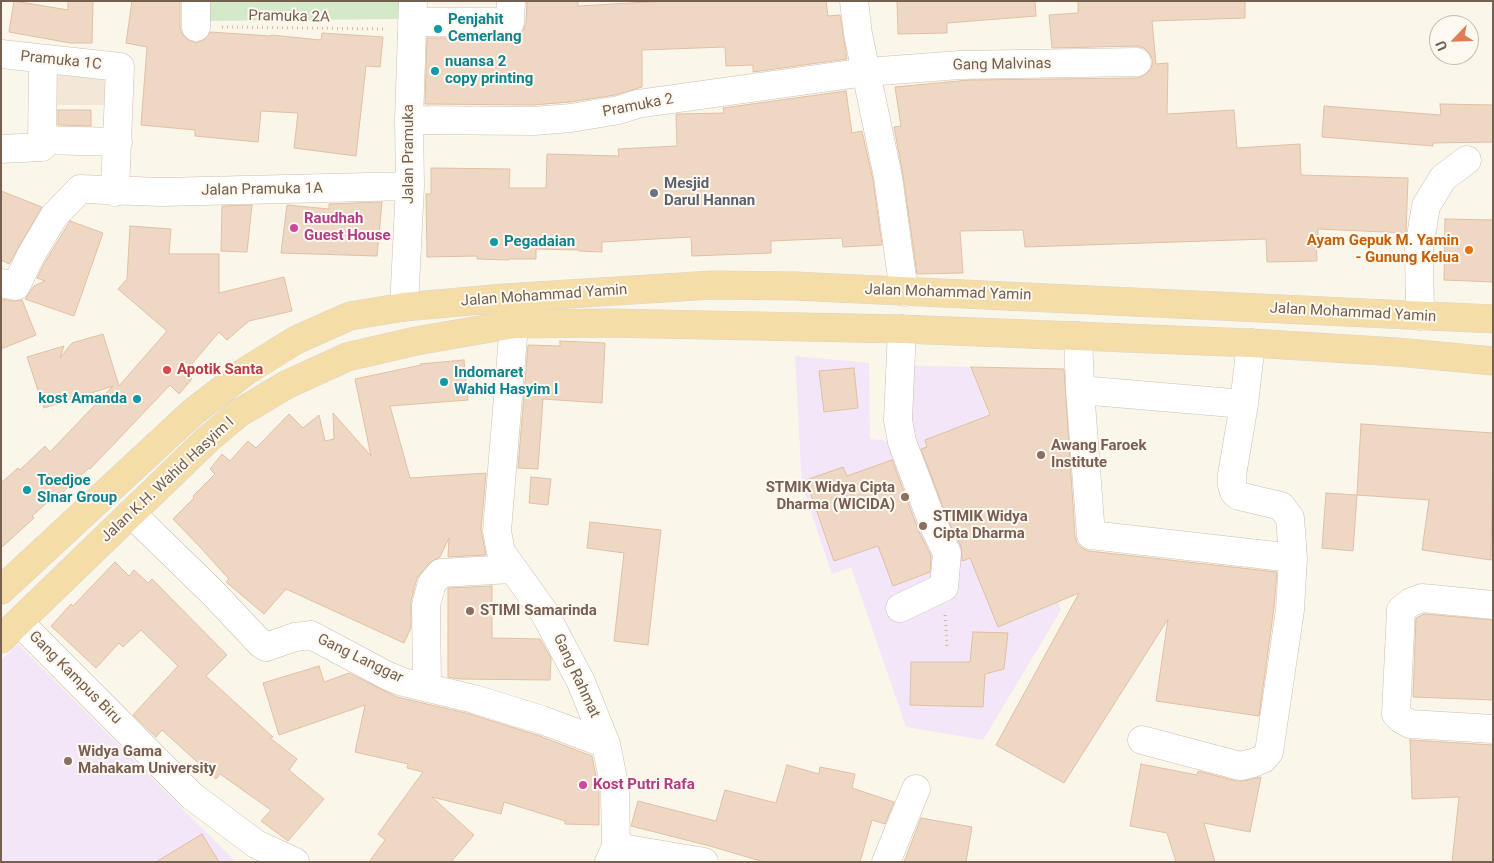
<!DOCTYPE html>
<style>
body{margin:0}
#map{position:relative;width:1494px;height:863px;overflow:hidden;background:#fbf6ea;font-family:Roboto,sans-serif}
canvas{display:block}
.frame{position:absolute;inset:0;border:2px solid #755f4e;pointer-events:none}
.north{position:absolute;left:1429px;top:15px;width:50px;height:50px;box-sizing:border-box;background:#fef9f0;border:1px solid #c7bbaf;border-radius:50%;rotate:246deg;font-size:14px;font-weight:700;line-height:20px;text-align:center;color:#755f4e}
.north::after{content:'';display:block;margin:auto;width:18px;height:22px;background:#dd7e57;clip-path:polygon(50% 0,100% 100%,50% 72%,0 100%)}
</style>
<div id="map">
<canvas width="1494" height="863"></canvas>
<div class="frame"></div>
<div class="north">U</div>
</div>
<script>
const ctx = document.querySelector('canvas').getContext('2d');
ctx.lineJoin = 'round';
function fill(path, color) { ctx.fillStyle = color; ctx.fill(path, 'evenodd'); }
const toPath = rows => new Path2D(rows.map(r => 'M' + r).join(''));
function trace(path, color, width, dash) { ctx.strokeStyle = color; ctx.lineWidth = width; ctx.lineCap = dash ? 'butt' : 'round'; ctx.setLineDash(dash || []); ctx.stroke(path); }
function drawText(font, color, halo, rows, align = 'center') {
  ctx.font = font + ' Roboto,sans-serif'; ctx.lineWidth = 4; ctx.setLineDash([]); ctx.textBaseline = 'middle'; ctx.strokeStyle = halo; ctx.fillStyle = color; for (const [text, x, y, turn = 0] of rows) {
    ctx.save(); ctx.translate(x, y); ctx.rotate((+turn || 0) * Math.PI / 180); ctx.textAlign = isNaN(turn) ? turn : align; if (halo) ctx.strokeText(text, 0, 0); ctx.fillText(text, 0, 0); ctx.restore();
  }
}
const residential = toPath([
 [56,67,107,72,105,105,56,105]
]);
const education = toPath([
 [795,356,869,363,870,439,890,441,890,365,971,367,1061,610,983,740,906,727,851,567,832,574,802,486],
 [18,644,236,862,1,862,1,660]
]);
const green = toPath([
 [203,1,399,1,399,19,203,21]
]);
const building = toPath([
 [14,1,68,10,68,1,93,1,92,43,70,43,9,32,14,1],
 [132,1,180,1,180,27,182,34,188,40,196,43,204,40,210,32,271,36,271,35,321,40,322,33,383,37,380,67,366,66,356,156,294,148,298,113,261,111,258,142,195,136,195,130,141,125,147,47,126,43,132,1],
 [527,1,578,1,578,6,666,1,826,1,828,16,840,15,847,59,753,72,753,65,726,66,725,47,642,50,642,87,615,95,570,102,533,105,425,104,427,38,510,38,517,36,523,31,526,23,527,1],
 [897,1,1035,1,1036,16,947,23,947,33,898,34,897,1],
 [1078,1,1245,1,1245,18,1152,21,1156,64,1168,63,1167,114,1234,110,1237,148,1300,144,1301,175,1408,178,1406,233,1318,229,1318,235,1316,235,1317,261,1267,262,1266,239,1025,247,1023,230,960,231,963,273,917,274,903,175,894,127,901,126,895,87,969,80,1137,78,1145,75,1151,69,1153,61,1150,54,1144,48,1137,46,1052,48,1049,15,1078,13,1078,1],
 [846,91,852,133,862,131,873,180,882,245,843,247,842,238,771,241,771,253,692,256,691,237,602,242,602,252,579,251,579,250,536,249,536,259,509,259,509,260,477,259,477,256,427,257,426,194,431,194,431,168,510,169,509,188,546,188,547,154,619,156,618,149,677,146,676,114,724,113,723,108,846,91],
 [1440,104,1493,105,1493,142,1433,143,1433,146,1322,137,1324,106,1441,115,1440,104],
 [58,110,91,110,91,126,58,125,58,110],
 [1,191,42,207,9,264,1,260,1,191],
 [382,202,377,256,281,253,287,205,329,209,329,204,382,202],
 [252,205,247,252,221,251,222,206,252,205],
 [1445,219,1493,220,1493,282,1444,280,1445,219],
 [70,221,103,233,74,316,25,299,34,286,45,281,37,278,45,262,70,221],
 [130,226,171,229,169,254,219,254,219,293,284,277,292,311,249,321,227,340,219,332,185,372,192,379,179,394,170,385,90,469,89,468,61,494,59,492,32,516,34,518,1,548,1,483,18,468,20,470,45,446,50,452,113,386,44,408,27,357,64,346,60,358,72,343,103,334,119,386,167,331,118,289,127,279,130,226],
 [1,299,13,301,22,300,36,335,1,349,1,299],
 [560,341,605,343,602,403,543,399,538,469,518,468,528,345,560,346,560,341],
 [464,360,468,400,390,406,410,478,486,473,481,530,486,555,448,557,449,538,440,557,429,563,417,578,411,601,411,628,404,643,286,589,264,614,226,582,229,579,200,547,173,519,194,498,193,496,215,474,210,469,222,454,230,461,248,441,256,448,289,414,303,428,319,415,325,441,334,439,333,413,371,456,355,379,421,365,420,364,464,360],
 [971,367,1064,369,1075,536,1077,543,1082,548,1089,551,1277,572,1274,608,1259,716,1156,701,1168,619,1064,783,996,745,1079,593,998,627,970,558,962,561,961,546,948,520,921,449,927,447,925,440,990,415,971,367],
 [854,368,858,408,824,412,819,371,854,368],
 [1361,424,1493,433,1491,560,1422,550,1429,500,1357,495,1361,424],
 [892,460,919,532,931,556,930,572,893,586,878,546,834,561,806,480,843,467,847,476,892,460],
 [531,477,551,479,548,505,529,503,531,477],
 [1326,493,1357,495,1353,551,1322,548,1326,493],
 [590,522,661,530,648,645,614,641,624,553,587,548,590,522],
 [115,562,129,576,134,570,148,583,152,579,227,655,206,676,273,737,270,738,297,759,289,770,324,799,288,841,261,821,271,810,220,774,216,779,162,730,156,737,133,715,178,666,141,630,123,647,119,643,96,668,51,626,71,604,73,606,115,562],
 [492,586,492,638,540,639,551,658,550,680,459,679,448,677,448,588,492,586],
 [1424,614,1493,620,1493,700,1413,697,1416,618,1424,614],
 [973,632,1008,633,1004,669,985,674,983,707,910,705,911,662,970,662,973,632],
 [319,666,324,682,349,673,397,697,470,714,537,735,592,756,599,791,599,825,565,824,565,821,504,802,501,814,432,797,474,835,451,862,369,862,385,840,378,834,423,772,407,768,408,764,355,752,365,705,279,735,263,683,319,666],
 [1410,740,1493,745,1493,862,1452,862,1459,797,1412,799,1410,740],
 [1141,764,1197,775,1198,771,1236,781,1244,781,1261,777,1250,832,1204,823,1215,862,1176,862,1167,833,1130,826,1141,764],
 [787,765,819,774,820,767,855,774,852,788,894,802,885,824,872,820,860,862,764,862,710,846,631,826,638,801,716,821,725,790,776,803,787,765],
 [921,818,972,827,966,862,904,862,921,818],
 [202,834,219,862,156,862,202,834]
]);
const path = toPath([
 [222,27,386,29],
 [945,615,947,647]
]);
const minor = toPath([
 [196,1,196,27],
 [854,1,858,34,888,177,904,292],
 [412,22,510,22,511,1],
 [1,54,120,67,115,192],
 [409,120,534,121,571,118,619,110,637,104,866,72,960,65,1137,62],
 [42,140,118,142],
 [1,149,42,147,43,59],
 [1,283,16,286,31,255,54,216,80,189,162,192,410,186],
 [404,307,410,186,409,120,413,1],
 [1420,316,1419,248,1426,206,1443,178,1467,160],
 [514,324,497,531,501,552,544,612,581,682,606,744,615,789,616,847,609,862],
 [1078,336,1080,390,1244,404,1251,343],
 [1080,390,1091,535,1293,558],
 [131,513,214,594,261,644,266,647,295,637,311,635,388,676,403,682,474,699,542,720,606,744],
 [1493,605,1422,598,1411,602,1401,610,1396,714,1401,719,1410,724,1493,729],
 [900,608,944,587,947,553,934,526,902,442,898,420,902,329],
 [19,622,192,796,256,844,295,862],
 [427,688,426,605,432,583,441,573,511,569],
 [1142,740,1240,766,1253,763,1263,759,1269,752,1290,610,1293,558,1290,518,1281,506,1239,496,1234,492,1232,485,1232,475,1244,404],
 [616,847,704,862],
 [886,862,916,789]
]);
const major = toPath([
 [1,590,193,412,246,371,296,340,350,316,404,307,504,298,712,285,795,286,1493,319],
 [1,639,208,439,239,413,286,385,347,357,416,341,514,324,608,323,902,329,1251,343,1397,352,1493,361]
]);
const markers = [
 [438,29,5,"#0f9aa8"],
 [435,71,5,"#0f9aa8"],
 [654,193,5,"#6b7280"],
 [294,228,5,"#d1479c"],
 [494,242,5,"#0f9aa8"],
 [1469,250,5,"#e8710a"],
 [167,370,5,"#e0444e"],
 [444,382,5,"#0f9aa8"],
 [137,399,5,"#0f9aa8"],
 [1041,455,5,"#8d6e63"],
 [27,490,5,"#0f9aa8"],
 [905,497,5,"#8d6e63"],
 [923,526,5,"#8d6e63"],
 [470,611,5,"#8d6e63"],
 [68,761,5,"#8d6e63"],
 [583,785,5,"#d1479c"]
];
const streetNames = [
 ["Pramuka 2A",289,17,1],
 ["Pramuka 1C",61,61,6],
 ["Gang Malvinas",1002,65,-1],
 ["Pramuka 2",638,106,-11],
 ["Jalan Pramuka",409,154,-90],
 ["Jalan Pramuka 1A",262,190,-1],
 ["Jalan Mohammad Yamin",948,293,2],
 ["Jalan Mohammad Yamin",544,296,-4],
 ["Jalan Mohammad Yamin",1353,313,3],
 ["Jalan K.H. Wahid Hasyim I",168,480,-43],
 ["Gang Langgar",360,659,26],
 ["Gang Rahmat",576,676,65],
 ["Gang Kampus Biru",75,678,45]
];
const cultureNames = [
 ["Penjahit",448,20],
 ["Cemerlang",448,37],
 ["nuansa 2",445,62],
 ["copy printing",445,79],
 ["Pegadaian",504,242],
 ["Indomaret",454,373],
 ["Wahid Hasyim I",454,390],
 ["kost Amanda",127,399,"right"],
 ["Toedjoe",37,481],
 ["SInar Group",37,498]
];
const worshipNames = [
 ["Mesjid",664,184],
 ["Darul Hannan",664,201]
];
const hotelNames = [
 ["Raudhah",304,219],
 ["Guest House",304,236],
 ["Kost Putri Rafa",593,785]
];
const foodNames = [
 ["Ayam Gepuk M. Yamin",1459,241],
 ["- Gunung Kelua",1459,258]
];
const healthNames = [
 ["Apotik Santa",177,370]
];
const educationNames = [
 ["Awang Faroek",1051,446],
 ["Institute",1051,463],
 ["STMIK Widya Cipta",895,488,"right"],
 ["Dharma (WICIDA)",895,505,"right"],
 ["STIMIK Widya",933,517],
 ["Cipta Dharma",933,534],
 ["STIMI Samarinda",480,611],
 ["Widya Gama",78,752],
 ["Mahakam University",78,769]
];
fill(residential, '#f3e8d8');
fill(education, '#f3e6f8');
fill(green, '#d3e9c8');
fill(building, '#efd8c3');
trace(building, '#e1bfa4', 1);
trace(minor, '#cdbeb0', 29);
trace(major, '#dbd5d1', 29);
trace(path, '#d4bba5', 3, [1, 4]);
trace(minor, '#fff', 28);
trace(major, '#f5dda7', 28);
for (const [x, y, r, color] of markers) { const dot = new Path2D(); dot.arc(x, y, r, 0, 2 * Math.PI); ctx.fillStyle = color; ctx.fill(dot); trace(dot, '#fef9f0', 2); }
drawText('15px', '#755f4e', '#fef9f0', streetNames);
drawText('bold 15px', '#0d838f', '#fef9f0', cultureNames, 'left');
drawText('bold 15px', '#5b616d', '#fef9f0', worshipNames, 'left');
drawText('bold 15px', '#b23c85', '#fef9f0', hotelNames, 'left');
drawText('bold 15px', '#c56008', '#fef9f0', foodNames, 'right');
drawText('bold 15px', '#be3a42', '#fef9f0', healthNames, 'left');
drawText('bold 15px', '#785e54', '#fef9f0', educationNames, 'left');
</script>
